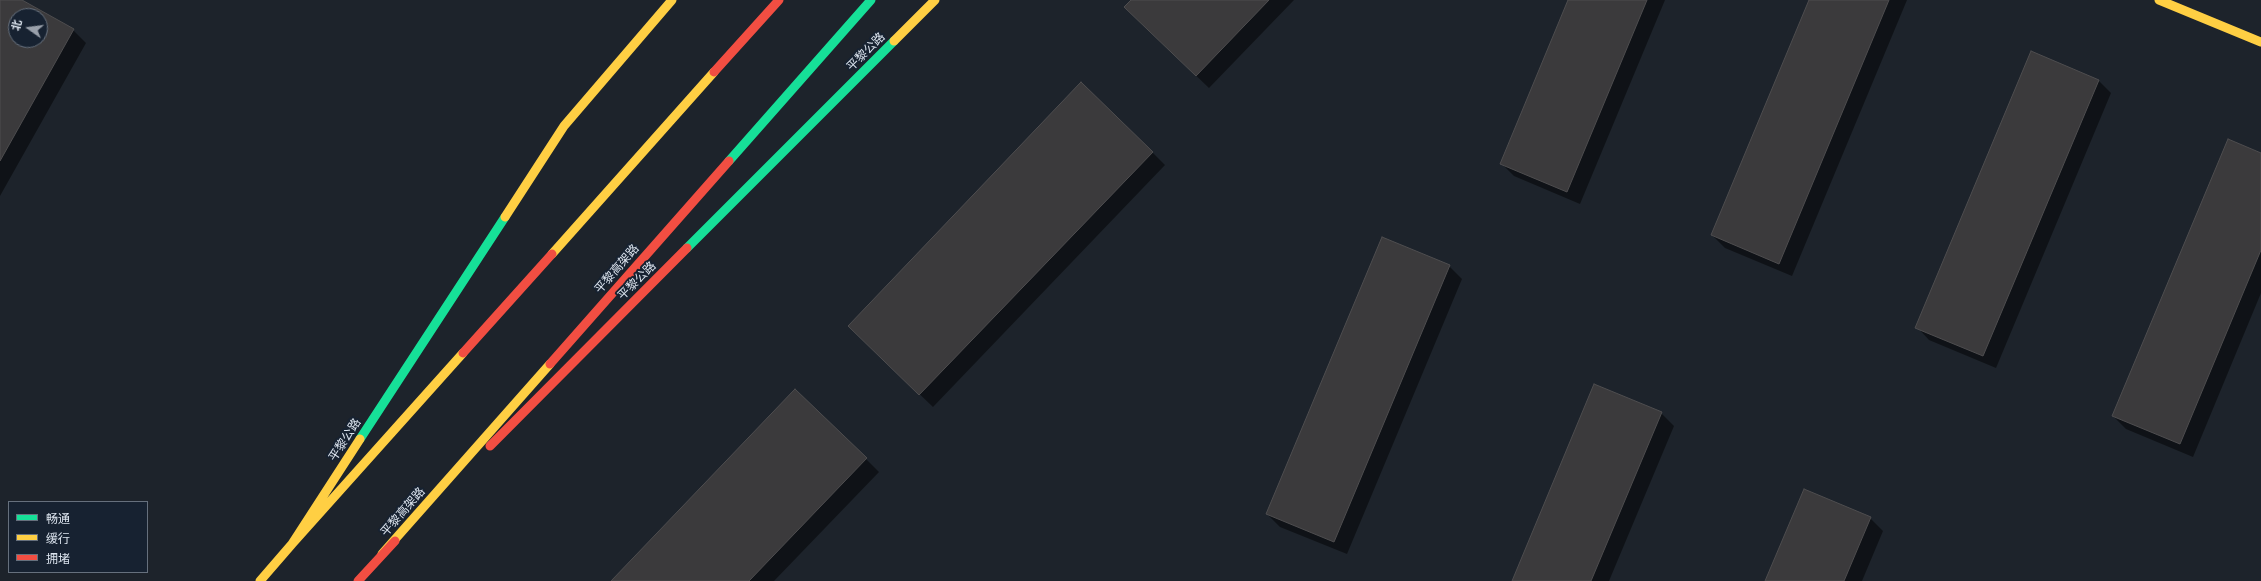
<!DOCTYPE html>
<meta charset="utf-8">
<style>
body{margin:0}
#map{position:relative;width:2261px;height:581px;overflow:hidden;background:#1d232b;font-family:"Work Sans","Noto Sans SC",sans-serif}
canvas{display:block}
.legend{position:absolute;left:8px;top:501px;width:140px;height:72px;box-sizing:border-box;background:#172231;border:1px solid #66707d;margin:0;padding:5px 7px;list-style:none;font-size:12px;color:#dce4ee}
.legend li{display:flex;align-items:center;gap:8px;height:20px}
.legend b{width:20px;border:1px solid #66707d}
.north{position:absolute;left:8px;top:8px;width:40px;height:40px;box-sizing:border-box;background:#172231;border:1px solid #66707d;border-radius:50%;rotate:284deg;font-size:11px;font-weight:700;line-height:16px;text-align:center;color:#dce4ee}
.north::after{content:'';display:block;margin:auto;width:14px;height:18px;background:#99a0aa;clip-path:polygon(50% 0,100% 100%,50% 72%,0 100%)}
</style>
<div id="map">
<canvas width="2261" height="581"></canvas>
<ul class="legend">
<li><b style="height:5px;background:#16e098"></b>畅通</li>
<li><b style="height:5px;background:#ffcf43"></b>缓行</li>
<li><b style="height:5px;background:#f24e42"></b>拥堵</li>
</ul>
<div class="north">北</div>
</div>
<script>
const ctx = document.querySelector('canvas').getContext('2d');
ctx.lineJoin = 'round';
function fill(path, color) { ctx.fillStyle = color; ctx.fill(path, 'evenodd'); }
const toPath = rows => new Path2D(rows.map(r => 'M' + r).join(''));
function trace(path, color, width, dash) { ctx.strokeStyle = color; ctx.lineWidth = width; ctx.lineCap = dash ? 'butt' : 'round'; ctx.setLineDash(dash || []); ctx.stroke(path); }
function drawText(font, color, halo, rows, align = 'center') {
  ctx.font = font + ' "Work Sans","Noto Sans SC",sans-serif'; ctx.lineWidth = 4; ctx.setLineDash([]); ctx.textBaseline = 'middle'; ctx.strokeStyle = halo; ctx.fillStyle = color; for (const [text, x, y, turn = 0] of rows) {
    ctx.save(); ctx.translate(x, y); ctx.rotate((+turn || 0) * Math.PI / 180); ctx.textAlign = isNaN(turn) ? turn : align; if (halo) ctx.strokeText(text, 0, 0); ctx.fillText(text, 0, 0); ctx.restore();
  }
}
const shadow = toPath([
 [0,0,20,0,73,30,86,43,0,196],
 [16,16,40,16,40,40,16,40],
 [1132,0,1294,0,1209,88,1138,20],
 [1569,0,1665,0,1580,204,1514,176,1501,163],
 [1811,0,1907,0,1792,276,1725,248,1712,235],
 [2098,80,2111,93,1996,368,1929,340,1917,327],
 [1152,152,1165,165,933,407,862,339],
 [2261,154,2261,293,2193,457,2126,429,2113,416],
 [1449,266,1462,279,1347,554,1280,527,1267,514],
 [1661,413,1674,426,1609,581,1513,581],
 [866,459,879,472,774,581,612,581],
 [1870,518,1883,531,1862,581,1766,581]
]);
const building = toPath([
 [0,0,22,0,74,29,0,161,0,0],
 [16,16,40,16,40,40,16,40,16,16],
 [1131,0,1269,0,1196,76,1124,7,1131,0],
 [1568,0,1647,0,1567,192,1500,164,1568,0],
 [1809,0,1889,0,1779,264,1711,235,1809,0],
 [2031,51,2099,80,1983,356,1915,328,2031,51],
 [1081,82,1153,152,919,395,848,326,1081,82],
 [2228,139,2261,153,2261,250,2180,444,2112,416,2228,139],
 [1382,237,1450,265,1334,542,1266,514,1382,237],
 [1594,384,1662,412,1591,581,1512,581,1594,384],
 [795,389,867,458,749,581,611,581,795,389],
 [1804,489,1871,517,1844,581,1765,581,1804,489]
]);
const fast = toPath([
 [729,161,871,0],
 [687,248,894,41],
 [360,439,505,217]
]);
const slow = toPath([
 [2159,0,2261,42],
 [894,41,935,0],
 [505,217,564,126,672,0],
 [552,254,714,72],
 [292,544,463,353],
 [382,554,550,364],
 [260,581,292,544,360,439]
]);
const jam = toPath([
 [714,72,779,0],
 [463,353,552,254],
 [550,364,729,161],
 [490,446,687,248],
 [358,581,395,541]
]);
const streetNames = [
 ["平黎公路",866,52,-45],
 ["平黎高架路",617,269,-49],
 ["平黎公路",637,281,-45],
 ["平黎公路",345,440,-57],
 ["平黎高架路",403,512,-49]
];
fill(shadow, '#0007');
fill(building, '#3b3a3c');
trace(building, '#4e4d4f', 1);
trace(fast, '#16e098', 9);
trace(slow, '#ffcf43', 9);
trace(jam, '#f24e42', 9);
drawText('12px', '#dce4ee', '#172231', streetNames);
</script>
